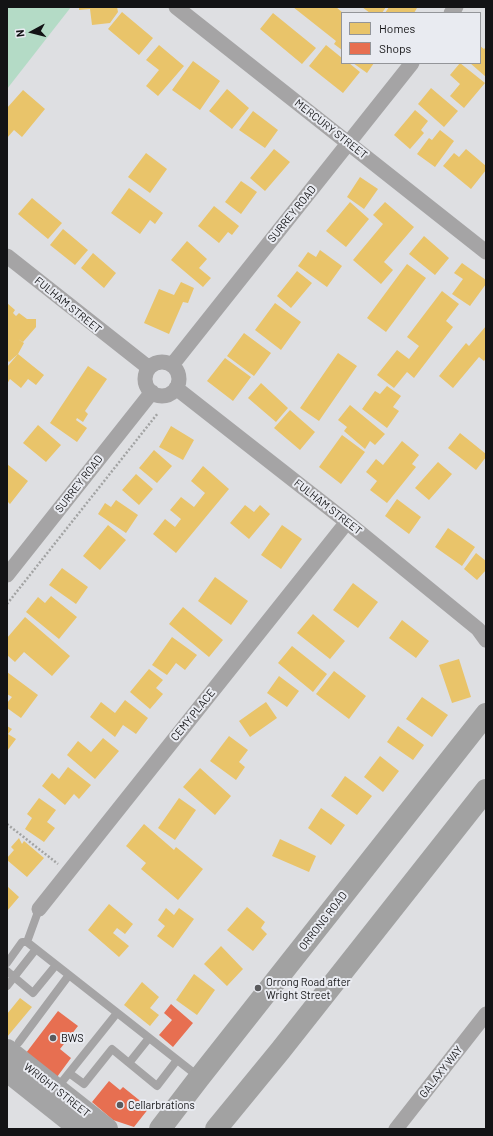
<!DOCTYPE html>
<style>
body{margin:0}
#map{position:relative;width:493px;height:1136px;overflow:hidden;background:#dedfe2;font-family:Barlow,sans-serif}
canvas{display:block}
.frame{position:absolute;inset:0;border:8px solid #131315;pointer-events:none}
.legend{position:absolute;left:341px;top:12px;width:140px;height:52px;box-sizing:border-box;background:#e9ebf1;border:1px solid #939599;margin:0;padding:5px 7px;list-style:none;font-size:12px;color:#131315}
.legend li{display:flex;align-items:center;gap:8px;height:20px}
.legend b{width:20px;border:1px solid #939599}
.north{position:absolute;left:12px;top:12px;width:40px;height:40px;-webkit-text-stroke:3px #e9ebf1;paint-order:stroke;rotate:263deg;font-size:11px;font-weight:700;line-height:16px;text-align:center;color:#131315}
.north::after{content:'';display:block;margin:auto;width:14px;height:18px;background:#131315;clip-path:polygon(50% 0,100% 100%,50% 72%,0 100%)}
</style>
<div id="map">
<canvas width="493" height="1136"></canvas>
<div class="frame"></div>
<ul class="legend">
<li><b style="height:11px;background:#e9c46a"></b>Homes</li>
<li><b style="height:11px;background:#e76f51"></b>Shops</li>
</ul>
<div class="north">N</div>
</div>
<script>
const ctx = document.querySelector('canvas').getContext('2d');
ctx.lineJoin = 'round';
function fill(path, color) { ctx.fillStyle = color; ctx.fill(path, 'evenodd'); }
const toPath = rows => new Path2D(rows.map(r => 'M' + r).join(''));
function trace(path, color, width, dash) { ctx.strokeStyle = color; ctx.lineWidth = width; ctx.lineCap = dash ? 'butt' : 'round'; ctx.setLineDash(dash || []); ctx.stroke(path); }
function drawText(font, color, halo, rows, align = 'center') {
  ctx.font = font + ' Barlow,sans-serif'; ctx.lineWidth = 4; ctx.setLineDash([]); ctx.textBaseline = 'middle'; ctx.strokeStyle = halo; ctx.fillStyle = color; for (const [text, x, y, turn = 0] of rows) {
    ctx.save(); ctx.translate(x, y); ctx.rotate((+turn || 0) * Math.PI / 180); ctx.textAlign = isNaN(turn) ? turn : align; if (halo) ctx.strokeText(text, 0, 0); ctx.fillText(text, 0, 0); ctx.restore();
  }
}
const green = toPath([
 [7,7,71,7,7,89]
]);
const homes = toPath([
 [79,7,117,7,118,12,110,23,92,25,90,9,79,10],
 [293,7,336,7,343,13,342,13,342,50,334,44,336,41],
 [362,7,386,7,382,13,370,13],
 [389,7,416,7,417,8,414,13,385,13],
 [122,12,153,38,139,55,108,29],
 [273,13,316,48,302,64,260,29],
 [159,45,184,66,158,96,146,86,159,70,146,60],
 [326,45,342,58,342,63,349,63,360,72,343,93,309,66],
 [480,46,484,49,486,47,486,77,470,63,480,63],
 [193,61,220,81,200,110,172,90],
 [353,63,374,63,367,73],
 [460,63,485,83,464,108,450,96,460,84,450,75],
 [431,88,458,111,444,127,418,104],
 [227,89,249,108,232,129,209,111],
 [23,90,45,109,22,137,14,130,7,138,7,108],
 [415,110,428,121,421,130,424,133,410,149,394,135],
 [253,111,278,130,265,148,239,130],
 [440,130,454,141,435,167,417,154,429,138,432,140],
 [274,149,290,162,265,191,250,178],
 [466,149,486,166,486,170,471,189,443,166,454,153,459,157],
 [146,153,167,169,150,193,128,177],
 [360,177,378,189,364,209,347,197],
 [241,181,257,192,241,214,225,202],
 [129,188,163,213,155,224,150,220,140,234,111,213],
 [32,198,62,223,48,239,18,214],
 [350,202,369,219,346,247,326,231],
 [385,202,414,227,384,262,393,270,381,284,353,260,383,224,373,215],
 [214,206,239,226,232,235,228,232,219,243,198,226],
 [63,229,88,250,75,265,50,245],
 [424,236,449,258,435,275,409,254],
 [187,241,207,259,199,268,211,278,203,287,171,260],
 [320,250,342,266,327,287,298,266,308,252,316,257],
 [93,253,116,273,104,288,81,268],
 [462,263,486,280,486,284,470,306,452,294,463,279,454,273],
 [407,264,426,278,386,332,367,318],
 [297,271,312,283,291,308,277,296],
 [181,282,194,288,188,303,183,302,169,334,144,323,159,289,174,295],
 [442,291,459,304,446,321,453,327,414,378,407,372,394,388,377,375,397,350,409,359,419,346,407,337],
 [7,303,15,310,13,313,16,316,19,313,27,319,36,319,36,327,23,342,18,339,24,343,18,354,44,375,36,385,28,379,21,388,10,379,7,384,7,367,18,354,9,362,7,360],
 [275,303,301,322,281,350,255,330],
 [486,326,486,358,484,361,479,357,453,388,439,376,466,343,469,346],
 [244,333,271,353,254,376,227,356],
 [338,353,357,366,319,421,300,408],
 [225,358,251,377,233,401,207,381],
 [88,366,107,379,85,411,88,414,83,422,77,418,76,420,87,428,77,442,50,423],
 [261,383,288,408,276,422,248,398],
 [387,386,401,396,393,407,399,411,387,428,362,409,375,391,380,394],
 [350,405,385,434,375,445,370,441,365,449,344,431,347,427,338,420],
 [290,410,315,432,300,450,274,428],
 [38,425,61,445,46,462,23,443],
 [171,426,194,440,183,460,159,447],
 [460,433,486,454,486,457,476,470,448,448],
 [342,435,365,452,341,484,319,467],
 [402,441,419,455,412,464,416,467,387,503,370,490,377,481,366,472,376,459,383,465],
 [154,450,172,466,157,483,139,468],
 [438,462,452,474,429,500,415,488],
 [7,464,28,481,10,504,7,501],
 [203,466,229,489,176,553,153,534,165,519,175,527,181,519,170,510,181,497,194,507,205,493,191,481],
 [136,474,153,489,139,505,122,490],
 [397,499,421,517,409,534,385,516],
 [116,500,138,515,126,533,98,514,105,503,111,507],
 [245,505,254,512,260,505,270,514,249,539,230,523],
 [108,525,126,540,100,570,83,556],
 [282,525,302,539,281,569,261,555],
 [448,528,475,547,462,566,435,547],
 [476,553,486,561,486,570,477,580,464,569],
 [62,568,88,587,76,604,49,585],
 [215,577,248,601,231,625,198,601],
 [353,583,378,602,358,628,333,610],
 [51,596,77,617,59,639,26,612,38,597,45,603],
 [183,607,223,640,209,657,169,624],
 [313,614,345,641,330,659,297,633],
 [25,617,70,656,52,676,24,652,15,662,7,655,7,638],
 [402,620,429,641,416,658,389,638],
 [172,637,197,655,185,670,176,663,167,675,152,665],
 [292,646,327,674,313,692,278,663],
 [459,659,471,697,452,703,439,665],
 [149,669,163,680,156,688,163,694,150,709,130,692],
 [334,671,366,696,349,719,316,694],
 [7,672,38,695,21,718,7,708,7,703,12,697,7,694],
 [279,676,299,691,287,707,267,693],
 [422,697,448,715,432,737,406,719],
 [125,700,148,718,136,734,123,725,115,737,90,717,101,702,115,713],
 [266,702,277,718,250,737,239,721],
 [7,726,12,729,8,734,16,739,7,751],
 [398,726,424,745,413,760,387,742],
 [229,736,248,750,239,762,245,767,236,780,210,761],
 [103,738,119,751,95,779,67,755,78,741,91,752],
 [380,756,399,771,383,792,364,777],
 [68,767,91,785,79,799,74,794,65,805,42,786,52,773,59,779],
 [200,768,231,796,215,815,183,787],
 [345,776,372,796,357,815,331,796],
 [39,798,56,810,47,822,55,828,44,842,25,829,32,818,27,814],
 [179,798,196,810,175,840,158,828],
 [321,808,345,825,331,845,308,828],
 [144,824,174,850,176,847,203,869,178,900,141,869,146,863,126,846],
 [19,838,22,844,24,841,44,858,27,877,7,860,7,858,14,850,11,847],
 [280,839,316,856,309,872,272,856],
 [7,886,19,897,7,911],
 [109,904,133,924,125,934,117,928,113,933,129,946,119,957,88,930],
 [247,907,265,922,261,928,267,934,253,951,227,930],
 [166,908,174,915,179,908,194,919,173,948,157,936,165,926,158,920],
 [221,946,243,969,227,986,204,964],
 [194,974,215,990,197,1015,176,1000],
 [142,982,159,997,150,1008,159,1015,150,1026,124,1005],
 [20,998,32,1007,7,1037,7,1014]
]);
const shops = toPath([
 [171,1004,193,1023,173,1047,159,1035,172,1020,164,1013],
 [58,1011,78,1026,60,1049,71,1058,57,1077,26,1053],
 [109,1081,120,1090,123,1087,149,1108,134,1127,113,1120,92,1102]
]);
const path = toPath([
 [7,604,158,413],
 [7,824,58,864]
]);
const lane = toPath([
 [27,942,39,909],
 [7,963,22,942,27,942,199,1077],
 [7,971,33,993,56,965],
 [7,986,36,949],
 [149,1038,129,1063,157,1086,177,1060],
 [19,1042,69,975],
 [69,1073,84,1084,112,1049,129,1063],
 [57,1088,117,1013]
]);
const street = toPath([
 [176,7,486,252],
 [451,13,456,7],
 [7,256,149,368],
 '145 379a17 17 0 1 1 34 0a17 17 0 1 1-34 0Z',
 [172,365,412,63],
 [176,388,347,522,478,629,486,640],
 [7,575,152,392],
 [39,909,347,522],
 [396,1129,486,1014]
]);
const secondary = toPath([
 [7,1050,107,1129],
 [7,1071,80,1129]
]);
const highway = toPath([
 [160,1129,199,1078,486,714],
 [216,1129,280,1051,486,790]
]);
const markers = [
 [258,988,4,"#5a5a5d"],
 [53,1038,4,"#5a5a5d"],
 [120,1105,4,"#5a5a5d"]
];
const streetNames = [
 ["MERCURY STREET",331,129,38],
 ["SURREY ROAD",292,214,-51],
 ["FULHAM STREET",68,305,39],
 ["SURREY ROAD",79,484,-52],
 ["FULHAM STREET",328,507,38],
 ["CEMY PLACE",193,715,-51],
 ["ORRONG ROAD",323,921,-52],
 ["GALAXY WAY",441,1072,-52],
 ["WRIGHT STREET",57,1090,38]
];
const poiNames = [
 ["Orrong Road after",266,982],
 ["Wright Street",266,995],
 ["BWS",61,1038],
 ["Cellarbrations",128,1105]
];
fill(green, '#b4dbc6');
fill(homes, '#e9c46a');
fill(shops, '#e76f51');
trace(path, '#a2a3a3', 2.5, [2, 2]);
trace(lane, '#a5a4a5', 8);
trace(street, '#a5a4a5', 15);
trace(secondary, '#a4a4a5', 22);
trace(highway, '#a2a2a2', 22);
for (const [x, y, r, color] of markers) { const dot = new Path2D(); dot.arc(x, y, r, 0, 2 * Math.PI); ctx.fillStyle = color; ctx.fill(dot); trace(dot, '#e9ebf1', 1.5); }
drawText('11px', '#131315', '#e9ebf1', streetNames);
drawText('11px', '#131315', '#e9ebf1', poiNames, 'left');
</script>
